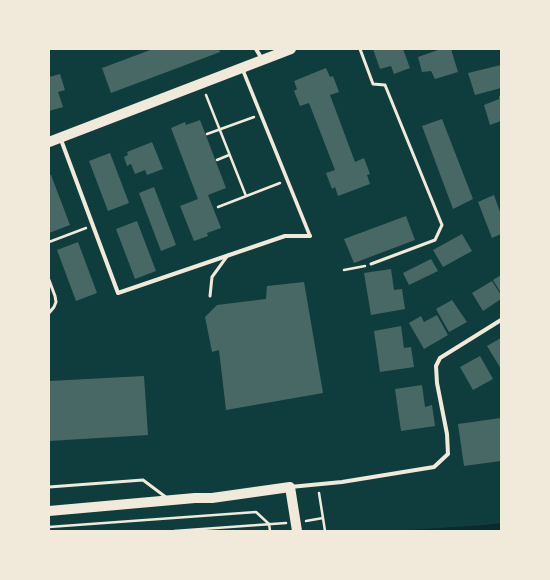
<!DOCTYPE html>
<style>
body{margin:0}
#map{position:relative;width:550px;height:580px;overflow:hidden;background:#0f3d3e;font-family:"Playfair Display",serif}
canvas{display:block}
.frame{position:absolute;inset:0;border:50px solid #f1e9da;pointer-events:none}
</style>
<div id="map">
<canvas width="550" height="580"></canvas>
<div class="frame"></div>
</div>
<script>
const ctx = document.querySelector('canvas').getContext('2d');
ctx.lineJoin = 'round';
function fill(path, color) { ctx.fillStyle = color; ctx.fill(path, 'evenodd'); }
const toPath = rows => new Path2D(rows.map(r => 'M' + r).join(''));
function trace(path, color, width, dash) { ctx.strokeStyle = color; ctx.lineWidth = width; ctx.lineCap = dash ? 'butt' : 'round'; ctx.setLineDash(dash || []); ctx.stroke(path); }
const water = toPath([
 [501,523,501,531,394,531,485,525]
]);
const building = toPath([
 [153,49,219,49,220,52,111,93,102,68],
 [373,49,403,49,410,68,394,74,391,66,380,69],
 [441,49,451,49,458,72,435,79,431,71,422,72,418,57],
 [501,65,501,88,475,95,468,73],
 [326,68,330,77,333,76,339,92,330,95,355,162,364,158,370,174,367,175,370,184,338,196,335,187,332,189,326,173,335,170,309,103,300,106,294,91,297,89,294,81],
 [60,74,65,90,58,92,63,107,49,111,49,77],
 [501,95,501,121,490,125,484,105,499,99,499,96],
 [442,119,473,199,453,209,422,126],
 [200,120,226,188,208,195,221,228,207,233,208,236,194,241,180,206,198,199,171,128,185,122,186,125],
 [152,142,163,169,147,175,145,170,135,174,131,164,127,166,124,157,128,155,127,152],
 [110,153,129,203,108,211,89,161],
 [49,175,51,175,70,225,49,233],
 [154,187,176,245,161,251,139,193],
 [494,195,501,215,501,234,492,238,478,202],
 [406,216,415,240,354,263,344,239],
 [137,221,156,271,135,279,116,229],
 [462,234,472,251,443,267,433,250],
 [78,242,97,293,76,301,57,250],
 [431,259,438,271,409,285,403,273],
 [391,269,394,290,402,289,405,309,371,315,364,273],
 [501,275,501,293,493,280],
 [492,281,501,295,501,299,483,311,472,293],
 [304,282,323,393,226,410,219,350,212,352,205,317,217,305,266,299,267,286],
 [452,300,467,322,449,332,436,309],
 [437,315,448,335,424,349,409,323,421,316,424,322],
 [401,326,404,348,411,347,414,367,380,372,374,331],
 [501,338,501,369,487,346],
 [480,356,493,379,473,390,460,367],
 [144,376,148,435,49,441,49,381],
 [422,385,425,407,432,405,435,426,401,431,395,389],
 [501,418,501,461,464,466,458,424]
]);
const path = toPath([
 [206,95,246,196],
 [207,134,254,117],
 [217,160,229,155],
 [218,207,280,183],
 [49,242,86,228],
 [344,270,365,266],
 [319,493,323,518],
 [306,521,323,518,325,531],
 [49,527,256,512,269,524,270,531],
 [174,531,286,523]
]);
const service = toPath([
 [360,49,373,84,385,85,442,225,435,240,371,264],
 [49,280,55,296,56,302,54,307,49,313],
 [210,296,212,277,228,255],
 [49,487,143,480,167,498]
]);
const pedestrian = toPath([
 [242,68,310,236]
]);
const minor = toPath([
 [256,49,262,59],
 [60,137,118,293,285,236,310,236],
 [290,487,342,482,434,467,448,454,447,434,437,383,436,366,440,358,501,320]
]);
const primary = toPath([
 [49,142,291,49],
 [49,511,195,498,212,498,290,487,297,531]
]);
fill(water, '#0a2a2b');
fill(building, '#486865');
trace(path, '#f1e9da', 2.5);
trace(service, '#f1e9da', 3);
trace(pedestrian, '#f1e9da', 3.5);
trace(minor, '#f1e9da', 4);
trace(primary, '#f1e9da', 10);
</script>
